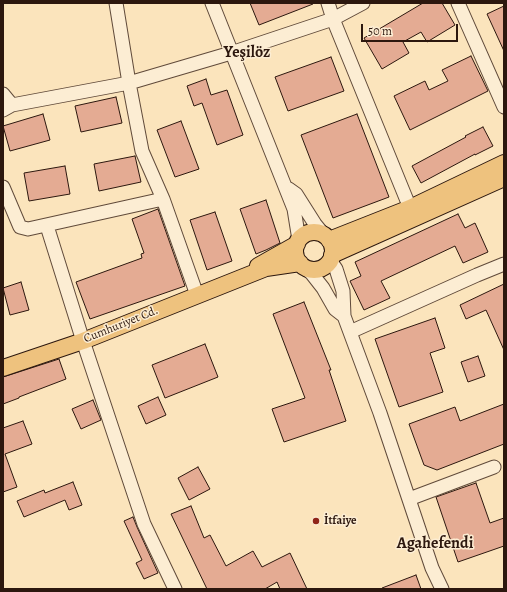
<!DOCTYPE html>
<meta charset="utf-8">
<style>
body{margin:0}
#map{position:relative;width:507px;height:592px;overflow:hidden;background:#fbe4bc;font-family:Alegreya,serif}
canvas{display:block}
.frame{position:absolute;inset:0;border:4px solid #2c170e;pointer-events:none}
.scale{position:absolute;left:361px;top:24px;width:97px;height:18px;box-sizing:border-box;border:2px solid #2c170e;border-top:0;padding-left:5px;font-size:12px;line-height:14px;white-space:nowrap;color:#2c170e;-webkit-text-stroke:3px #fcedd3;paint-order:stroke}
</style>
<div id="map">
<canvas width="507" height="592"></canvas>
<div class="frame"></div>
<div class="scale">50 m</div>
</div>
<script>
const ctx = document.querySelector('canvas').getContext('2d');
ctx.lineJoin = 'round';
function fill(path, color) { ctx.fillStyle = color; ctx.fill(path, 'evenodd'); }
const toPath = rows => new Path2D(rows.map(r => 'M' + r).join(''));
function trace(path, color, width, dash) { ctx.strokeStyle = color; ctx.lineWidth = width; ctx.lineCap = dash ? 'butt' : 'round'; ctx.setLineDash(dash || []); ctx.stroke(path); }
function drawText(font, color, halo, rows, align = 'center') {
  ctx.font = font + ' Alegreya,serif'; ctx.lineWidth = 3; ctx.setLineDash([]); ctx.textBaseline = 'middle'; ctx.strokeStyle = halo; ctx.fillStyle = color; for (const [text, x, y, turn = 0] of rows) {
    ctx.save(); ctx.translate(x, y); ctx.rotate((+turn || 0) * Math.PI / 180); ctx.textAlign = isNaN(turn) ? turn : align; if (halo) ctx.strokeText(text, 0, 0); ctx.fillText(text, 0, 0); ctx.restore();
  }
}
const building = toPath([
 [250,3,313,3,313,4,259,25,250,3],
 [423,3,442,3,455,25,427,42,421,32,403,42,409,53,382,69,364,38,423,3],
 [504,6,504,51,487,14,504,6],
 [471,56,488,91,410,130,394,96,425,81,429,90,448,81,442,70,471,56],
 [331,57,344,91,288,111,275,77,331,57],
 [206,79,211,95,227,90,243,135,217,145,202,103,194,106,187,86,206,79],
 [116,97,122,123,81,132,75,106,116,97],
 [43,114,50,140,10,151,3,126,43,114],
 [357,114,389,197,333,218,301,135,357,114],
 [181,121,199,169,175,177,157,130,181,121],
 [483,127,493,146,475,155,475,154,421,183,412,166,466,137,465,136,483,127],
 [135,156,141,182,99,191,94,164,135,156],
 [65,166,70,194,29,201,24,173,65,166],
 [266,200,280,243,266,250,256,254,240,209,266,200],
 [158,209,185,286,90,319,76,282,142,258,141,254,144,253,132,219,158,209],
 [215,212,232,261,207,270,190,220,215,212],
 [458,214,465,228,475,223,488,252,463,263,455,246,381,281,390,298,364,310,350,281,361,276,355,262,458,214],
 [21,282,29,310,10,315,3,288,21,282],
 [504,284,504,350,486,310,466,319,460,305,504,284],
 [304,302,331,370,329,370,346,421,284,442,272,409,305,398,273,314,304,302],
 [435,318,445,348,430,353,443,392,399,407,375,339,435,318],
 [205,344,218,377,165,398,152,365,205,344],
 [478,356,485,376,468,382,461,362,478,356],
 [59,359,66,379,19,397,19,398,3,404,3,377,59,359],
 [158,397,166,415,146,424,138,406,158,397],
 [93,400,101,420,81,429,72,409,93,400],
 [504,404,504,444,437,470,424,465,409,424,455,407,460,421,504,404],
 [23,421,32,444,5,454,17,487,3,492,3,428,23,421],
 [198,467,210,489,189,500,178,478,198,467],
 [73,482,82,505,69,510,65,500,24,517,17,501,44,490,45,493,73,482],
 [476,483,490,523,504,518,504,546,458,562,436,497,476,483],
 [191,506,204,538,210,535,226,566,253,551,262,567,290,553,307,589,280,589,277,582,265,589,207,589,171,514,191,506],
 [133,517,137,527,158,573,144,579,136,563,142,560,124,521,133,517],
 [416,575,421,589,382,589,382,588,416,575]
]);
const minor = toPath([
 [116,3,129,83,142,151,163,199,197,295],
 [212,3,294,209,299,240],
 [328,3,333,19,410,208],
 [458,3,504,107],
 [3,94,12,105],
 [3,110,12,105,129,83,231,53,333,19,363,3],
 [3,187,20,227,28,229,163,199],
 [289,189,296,194,315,224,324,235],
 [47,226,83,341,144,524,175,589],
 [330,260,336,269,343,291,344,316,380,413,432,568,442,589],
 [302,265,312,274,323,288,335,309,344,316],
 [350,332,477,275,504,264],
 [409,499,494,467]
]);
const major = toPath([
 '295 251a19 19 0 1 1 38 0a19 19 0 1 1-38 0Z',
 [329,240,410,208,504,163],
 [332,255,504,178],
 [258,266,297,244],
 [3,368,83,341,266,268,300,263]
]);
const markers = [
 [316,521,4,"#8f2418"]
];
const streetNames = [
 ["Cumhuriyet Cd.",121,325,-22]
];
const poiNames = [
 ["İtfaiye",324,521]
];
const districtNames = [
 ["Yeşilöz",247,53],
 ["Agahefendi",435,544]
];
fill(building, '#e4ab93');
trace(building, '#2c170e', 1);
trace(minor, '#604a3a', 15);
trace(major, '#2c170e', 18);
trace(minor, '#fcedd3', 13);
trace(major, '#eec27e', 16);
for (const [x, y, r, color] of markers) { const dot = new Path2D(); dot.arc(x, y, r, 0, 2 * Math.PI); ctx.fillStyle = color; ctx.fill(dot); trace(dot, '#fcedd3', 1.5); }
drawText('12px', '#2c170e', '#fcedd3', streetNames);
drawText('bold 12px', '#2c170e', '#fcedd3', poiNames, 'left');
drawText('bold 16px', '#2c170e', '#fcedd3', districtNames);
</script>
